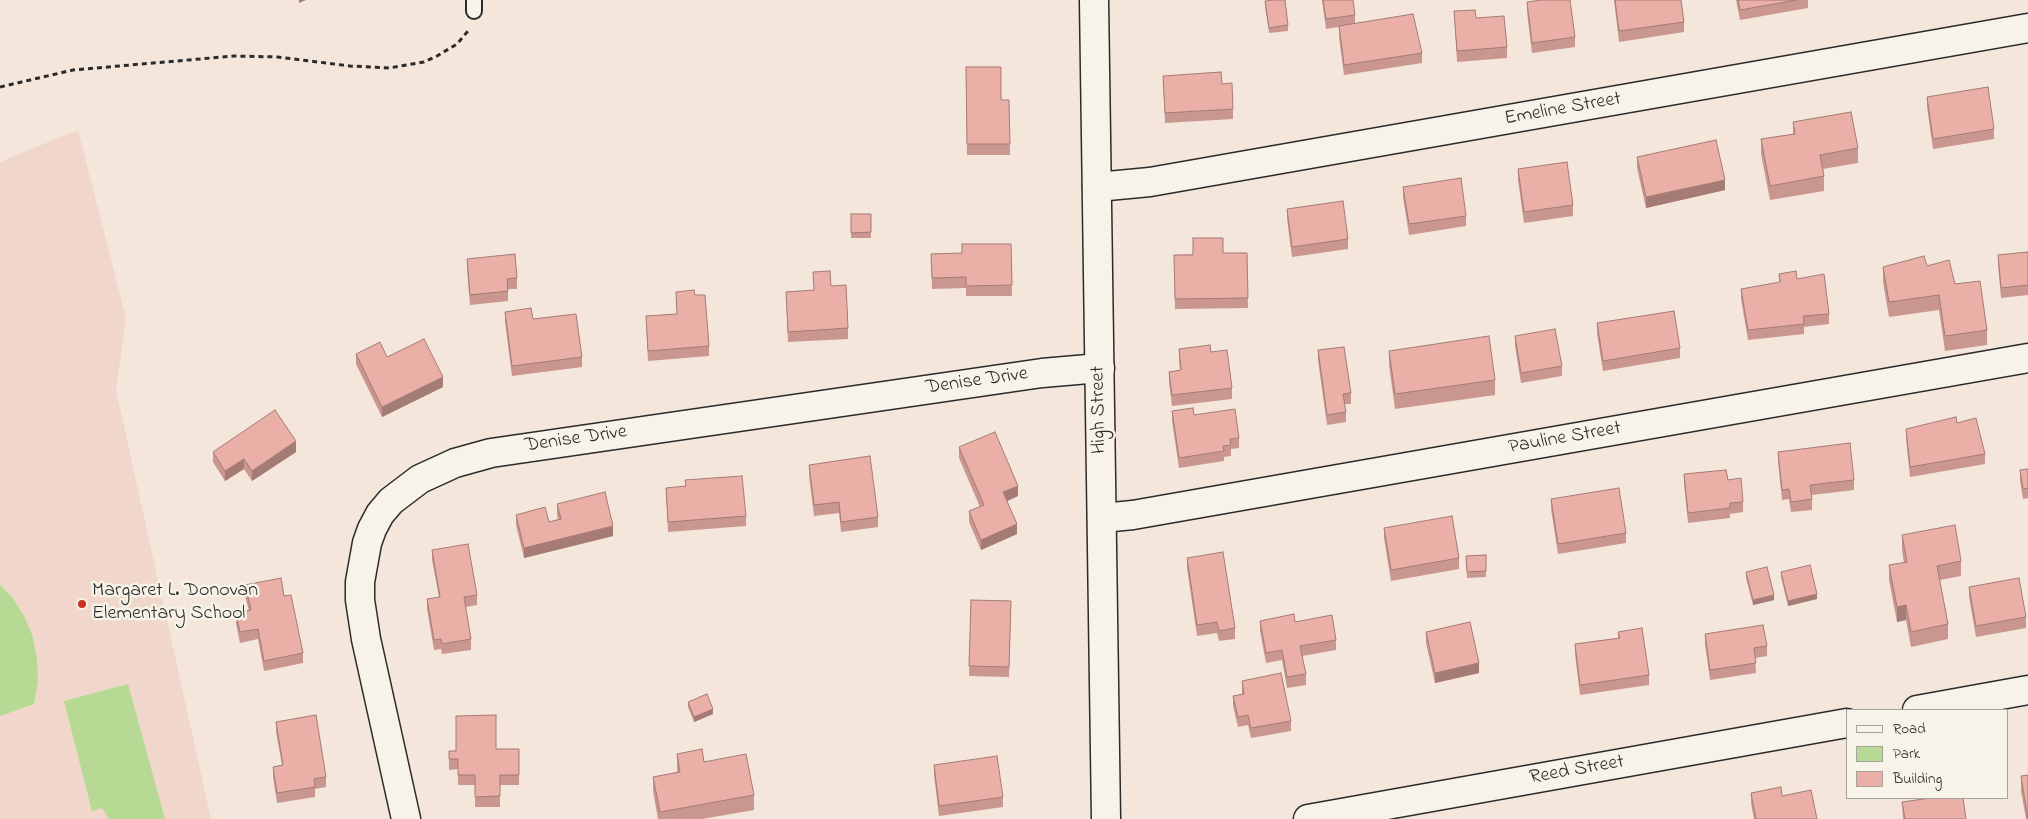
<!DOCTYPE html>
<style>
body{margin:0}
#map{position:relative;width:2028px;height:819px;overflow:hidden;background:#f4e6db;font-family:"Indie Flower",sans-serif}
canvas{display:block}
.legend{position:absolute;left:1846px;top:709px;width:162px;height:90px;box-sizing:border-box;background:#f7f3e8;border:1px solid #a5a39c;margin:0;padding:6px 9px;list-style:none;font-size:15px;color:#2b2b2b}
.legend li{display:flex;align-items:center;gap:10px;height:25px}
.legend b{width:25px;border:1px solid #a5a39c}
</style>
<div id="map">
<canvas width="2028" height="819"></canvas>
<ul class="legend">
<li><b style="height:6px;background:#f7f3e8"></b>Road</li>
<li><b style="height:14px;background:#b6da94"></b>Park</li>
<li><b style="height:14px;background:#eab0a7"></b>Building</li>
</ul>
</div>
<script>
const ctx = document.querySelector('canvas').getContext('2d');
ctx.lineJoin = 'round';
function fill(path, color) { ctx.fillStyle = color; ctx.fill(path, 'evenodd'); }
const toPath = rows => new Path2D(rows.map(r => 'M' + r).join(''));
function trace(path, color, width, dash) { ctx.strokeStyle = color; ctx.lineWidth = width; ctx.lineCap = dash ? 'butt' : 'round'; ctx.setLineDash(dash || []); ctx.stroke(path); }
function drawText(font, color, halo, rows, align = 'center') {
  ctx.font = font + ' "Indie Flower",sans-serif'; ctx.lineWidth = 5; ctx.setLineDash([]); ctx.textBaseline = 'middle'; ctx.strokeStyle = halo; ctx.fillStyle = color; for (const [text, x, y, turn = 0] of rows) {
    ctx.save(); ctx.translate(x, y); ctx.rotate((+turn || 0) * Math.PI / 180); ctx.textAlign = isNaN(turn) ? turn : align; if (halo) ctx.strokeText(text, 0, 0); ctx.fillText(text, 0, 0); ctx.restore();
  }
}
const built = toPath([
 [78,130,126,318,116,390,211,819,0,819,0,162]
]);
const green = toPath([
 [0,585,12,597,24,616,33,637,37,659,38,682,34,704,0,716],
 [128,684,165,819,109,819,102,808,92,811,64,701]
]);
const path = toPath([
 [0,87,73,70,234,56,278,57,350,66,389,68,424,62,437,56,457,44,468,31]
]);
const lane = toPath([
 [474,11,474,0]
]);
const street = toPath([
 [1097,187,1150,182,2028,28],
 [1102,518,1133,515,2028,358],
 [406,819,366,639,360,600,360,582,367,543,372,529,380,514,391,501,420,479,455,463,491,453,1042,373,1100,368]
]);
const secondary = toPath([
 [1094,0,1106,819],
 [1917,710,2028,690],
 [1308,819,1847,723]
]);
const wall = toPath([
 [1322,0,1353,0,1355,15,1355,24,1422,53,1422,63,1344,75,1339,37,1339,27,1326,29],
 [1614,0,1681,0,1684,22,1684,32,1619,42],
 [1736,0,1808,0,1808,8,1740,20],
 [1265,1,1288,25,1288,31,1269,33,1265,6],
 [1527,2,1575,37,1575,47,1532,53,1527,12],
 [1454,11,1507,47,1507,58,1457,62],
 [966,67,1001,100,1009,100,1010,155,967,155],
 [1163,76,1233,109,1233,119,1165,123],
 [1927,97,1994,129,1994,139,1933,149,1927,107],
 [1793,122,1858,148,1858,163,1823,169,1824,176,1824,191,1770,200,1761,154,1761,139,1793,134],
 [1637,157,1725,190,1646,208,1637,168],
 [1518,169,1573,205,1573,216,1524,223,1518,180],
 [1403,187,1466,216,1466,226,1409,235,1403,197],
 [1287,209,1348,239,1348,249,1292,257,1287,219],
 [851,214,871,214,871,238,851,238],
 [1011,244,1012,296,966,296,966,288,932,289,931,254,962,253],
 [2028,252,2028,295,2001,298,1998,265,1998,255],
 [1223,253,1247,253,1248,308,1175,309,1174,255],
 [467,259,517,278,517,289,508,289,508,301,470,305,467,269],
 [1927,266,1955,284,1987,330,1987,345,1945,351,1939,310,1889,317,1883,282,1883,267],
 [813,272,831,286,848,328,848,339,788,342,786,292,814,290],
 [1779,274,1797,279,1829,314,1829,324,1804,327,1804,334,1748,340,1741,299,1741,289,1779,283],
 [676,292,695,295,709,346,709,356,648,361,646,316,677,314],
 [505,312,533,319,582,357,582,367,512,376,505,322],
 [1597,323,1680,348,1680,358,1603,371,1597,334],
 [1515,336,1562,366,1562,376,1521,383,1515,346],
 [1179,349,1232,388,1232,399,1172,406,1169,382,1169,372,1180,370,1179,360],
 [1318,350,1351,393,1351,404,1344,404,1346,412,1346,422,1327,425,1318,360],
 [1389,351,1495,380,1495,395,1395,409,1389,365],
 [356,354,387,357,443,387,382,417,356,364],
 [1172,411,1194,415,1239,438,1239,448,1231,449,1231,456,1224,457,1224,461,1179,468,1172,421],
 [1957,423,1985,454,1985,464,1910,477,1906,439,1906,429],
 [959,447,1018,496,1007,501,1017,534,981,550,969,522,969,511,980,507,959,458],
 [213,452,296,452,252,481,244,469,225,481,213,462],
 [1778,452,1854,480,1854,490,1812,495,1812,510,1791,512,1789,499,1782,500,1778,462],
 [809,465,878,517,878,527,841,532,839,513,814,516,809,475],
 [2028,469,2028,498,2023,499,2020,480,2020,470],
 [1684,474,1728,480,1743,502,1743,512,1730,514,1730,518,1688,523,1684,484],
 [666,488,746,516,746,526,668,532],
 [1551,499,1626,533,1626,543,1558,554,1551,509],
 [557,504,613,536,524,558,516,525,516,515,549,522,558,519,557,515],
 [1384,528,1459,558,1459,569,1391,581,1384,538],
 [1902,535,1961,561,1961,576,1940,580,1948,624,1948,639,1911,647,1906,620,1897,622,1889,580,1889,565,1904,563,1902,550],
 [432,550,477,595,477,605,465,607,471,639,471,650,442,654,441,649,434,650,427,609,427,599,439,597,432,560],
 [1486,555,1486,577,1467,578,1466,556],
 [1187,558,1235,628,1235,639,1219,641,1217,633,1197,636,1187,568],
 [1746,572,1774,600,1753,605,1746,578],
 [1781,572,1817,599,1788,606,1781,577],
 [245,585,284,596,303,653,303,663,264,671,258,639,240,643,236,624,236,613,249,611,245,595],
 [1969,587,2026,617,2026,628,1976,637,1969,597],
 [971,600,1011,601,1009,677,969,676],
 [1260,621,1295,622,1336,640,1336,650,1302,656,1306,674,1306,685,1287,688,1282,660,1266,663,1260,631],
 [1426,632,1479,673,1435,683,1426,643],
 [1618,632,1649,675,1649,685,1580,695,1575,654,1575,644,1618,638],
 [1705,634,1767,646,1767,656,1755,658,1756,673,1710,680,1705,644],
 [1242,681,1291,721,1291,731,1251,738,1248,725,1238,727,1233,706,1233,696,1242,694],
 [688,702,713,714,694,722,688,707],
 [276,722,326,777,326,787,315,789,315,797,277,803,273,777,273,767,282,765,276,732],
 [496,749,519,749,519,785,500,785,500,807,475,807,475,785,458,785,458,769,449,770,449,751],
 [677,754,704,762,754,795,754,810,702,819,658,819,653,791,653,777,677,772],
 [934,765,1003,797,1003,807,939,816,934,775],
 [2021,776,2028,819,2026,819,2021,791],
 [1751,793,1782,796,1817,819,1754,819,1751,803],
 [1902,802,1966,819,1903,819]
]);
const shadedWall = toPath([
 [299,0,306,0,299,3],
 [1725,180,1725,190,1646,208,1646,197],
 [443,377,443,387,382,417,382,407],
 [296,441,296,452,252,481,252,471],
 [244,459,244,469,225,481,225,471],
 [1018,486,1018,496,1003,503,1003,492],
 [1017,524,1017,534,981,550,981,540],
 [613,526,613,536,524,558,524,548],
 [1817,594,1817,599,1788,606,1788,601],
 [1774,595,1774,600,1753,605,1753,600],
 [1906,605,1906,620,1897,622,1897,607],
 [1479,663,1479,673,1435,683,1435,673],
 [713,709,713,714,694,722,694,717]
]);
const building = toPath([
 [1273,0,1285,0,1288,25,1269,28,1265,1,1273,0],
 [1323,0,1353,0,1355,15,1326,19,1323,0],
 [1542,0,1570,0,1575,37,1532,43,1527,2,1542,0],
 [1615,0,1681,0,1684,22,1619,31,1615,0],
 [1738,0,1797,0,1740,10,1738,0],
 [1475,10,1476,18,1504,16,1507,47,1457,51,1454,11,1475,10],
 [1413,14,1422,53,1344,65,1339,26,1413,14],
 [966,67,1001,67,1001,100,1009,100,1010,144,967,144,966,67],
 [1221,72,1222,84,1232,83,1233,109,1165,113,1163,76,1221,72],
 [1988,87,1994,129,1933,139,1927,97,1988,87],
 [1851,112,1858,148,1820,155,1824,176,1770,186,1761,139,1795,134,1793,122,1851,112],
 [1716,140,1725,180,1646,197,1637,157,1716,140],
 [1567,162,1573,205,1524,212,1518,169,1567,162],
 [1461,178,1466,216,1409,224,1403,187,1461,178],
 [1343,201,1348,239,1292,247,1287,209,1343,201],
 [851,214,871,214,871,232,851,233,851,214],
 [1193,238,1223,238,1223,253,1247,253,1248,298,1175,299,1174,255,1193,255,1193,238],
 [962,244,1011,244,1012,285,966,286,966,277,932,278,931,254,962,253,962,244],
 [2028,252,2028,285,2001,288,1998,255,2028,252],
 [515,254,517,278,507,279,508,291,470,295,467,259,515,254],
 [1924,256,1927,266,1949,260,1955,284,1980,281,1987,330,1945,336,1939,295,1889,302,1883,267,1924,256],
 [830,271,831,286,846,285,848,328,788,332,786,292,814,290,813,272,830,271],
 [1796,271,1797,279,1824,274,1829,314,1803,316,1804,324,1748,330,1741,289,1780,282,1779,274,1796,271],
 [694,290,695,295,705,295,709,346,648,351,646,316,677,314,676,292,694,290],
 [531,308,533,319,576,314,582,357,512,366,505,312,531,308],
 [1674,311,1680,348,1603,361,1597,323,1674,311],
 [1555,329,1562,366,1521,373,1515,336,1555,329],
 [1489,336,1495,380,1395,394,1389,351,1489,336],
 [424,339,443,377,382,407,356,354,380,342,387,357,424,339],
 [1210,345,1211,352,1227,350,1232,388,1172,395,1169,372,1181,370,1179,349,1210,345],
 [1344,347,1351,393,1343,394,1346,412,1327,415,1318,350,1344,347],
 [1193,408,1194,415,1235,409,1239,438,1230,439,1231,445,1223,446,1224,451,1179,458,1172,411,1193,408],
 [275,410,296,441,252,471,244,459,225,471,213,452,275,410],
 [1956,417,1957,423,1976,418,1985,454,1910,467,1906,429,1956,417],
 [995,432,1018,486,1003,492,1017,524,981,540,969,511,984,505,959,447,995,432],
 [1850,443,1854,480,1810,485,1812,499,1791,502,1789,489,1782,490,1778,452,1850,443],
 [870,456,878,517,841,522,839,502,814,505,809,465,870,456],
 [2028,469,2028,488,2023,489,2020,470,2028,469],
 [1726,470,1728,480,1741,478,1743,502,1730,503,1730,508,1688,513,1684,474,1726,470],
 [742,476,746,516,668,522,666,488,686,486,685,480,742,476],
 [1619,488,1626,533,1558,544,1551,499,1619,488],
 [605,492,613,526,524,548,516,515,545,507,549,522,561,519,557,504,605,492],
 [1452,516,1459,558,1391,570,1384,528,1452,516],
 [1955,525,1961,561,1937,566,1948,624,1911,632,1906,605,1897,607,1889,565,1907,562,1902,535,1955,525],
 [468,544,477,595,464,597,471,639,442,644,441,639,434,640,427,599,440,597,432,550,468,544],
 [1223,552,1235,628,1219,631,1217,622,1197,625,1187,558,1223,552],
 [1486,555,1486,571,1467,572,1466,556,1486,555],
 [1810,565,1817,594,1788,601,1781,572,1810,565],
 [1767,567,1774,595,1753,600,1746,572,1767,567],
 [281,578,284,596,291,595,303,653,264,661,258,629,240,632,236,613,251,610,245,585,281,578],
 [2019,578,2026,617,1976,626,1969,587,2019,578],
 [971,600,1011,601,1009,667,969,666,971,600],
 [1294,614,1295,622,1332,615,1336,640,1300,646,1306,674,1287,677,1282,650,1266,653,1260,621,1294,614],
 [1470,622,1479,663,1435,673,1426,632,1470,622],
 [1763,625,1767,646,1754,648,1756,663,1710,670,1705,634,1763,625],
 [1642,628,1649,675,1580,685,1575,644,1620,638,1618,632,1642,628],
 [1281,673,1291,721,1251,728,1248,715,1238,717,1233,696,1244,694,1242,681,1281,673],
 [707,694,713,709,694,717,688,702,707,694],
 [316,715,326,777,314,779,315,787,277,793,273,767,283,765,276,722,316,715],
 [496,715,496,749,519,749,519,775,500,775,500,796,475,797,475,775,458,775,458,759,449,759,449,751,456,751,456,716,496,715],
 [702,749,704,762,746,754,754,795,660,812,653,777,680,772,677,754,702,749],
 [997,756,1003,797,939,806,934,765,997,756],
 [2028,775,2028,819,2021,776,2028,775],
 [1781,787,1782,796,1811,790,1817,819,1756,819,1751,793,1781,787],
 [1931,798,1963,798,1966,819,1905,819,1902,802,1931,798]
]);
const markers = [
 [82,604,5,"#c8321e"]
];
const streetNames = [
 ["Emeline Street",1563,110,-10],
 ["Denise Drive",977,382,-8],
 ["High Street",1100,410,-91],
 ["Pauline Street",1565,439,-10],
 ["Denise Drive",576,440,-8],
 ["Reed Street",1577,771,-10]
];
const poiNames = [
 ["Margaret L. Donovan",92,592],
 ["Elementary School",92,615]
];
fill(built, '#f1d6cb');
fill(green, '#b6da94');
trace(lane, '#2b2b2b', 18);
trace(street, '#2b2b2b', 31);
trace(secondary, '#2b2b2b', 31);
trace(path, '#2b2b2b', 3, [5, 4]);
trace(lane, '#f7f3e8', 14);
trace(street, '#f7f3e8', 28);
trace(secondary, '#f7f3e8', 28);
fill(wall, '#c99790');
fill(shadedWall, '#a47b75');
fill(building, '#eab0a7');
trace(building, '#a47b75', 1);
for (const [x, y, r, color] of markers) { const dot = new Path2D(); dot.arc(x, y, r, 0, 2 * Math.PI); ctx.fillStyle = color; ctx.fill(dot); trace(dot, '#f7f3e8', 2); }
drawText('20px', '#2b2b2b', '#f7f3e8', streetNames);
drawText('20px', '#2b2b2b', '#f7f3e8', poiNames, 'left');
</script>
